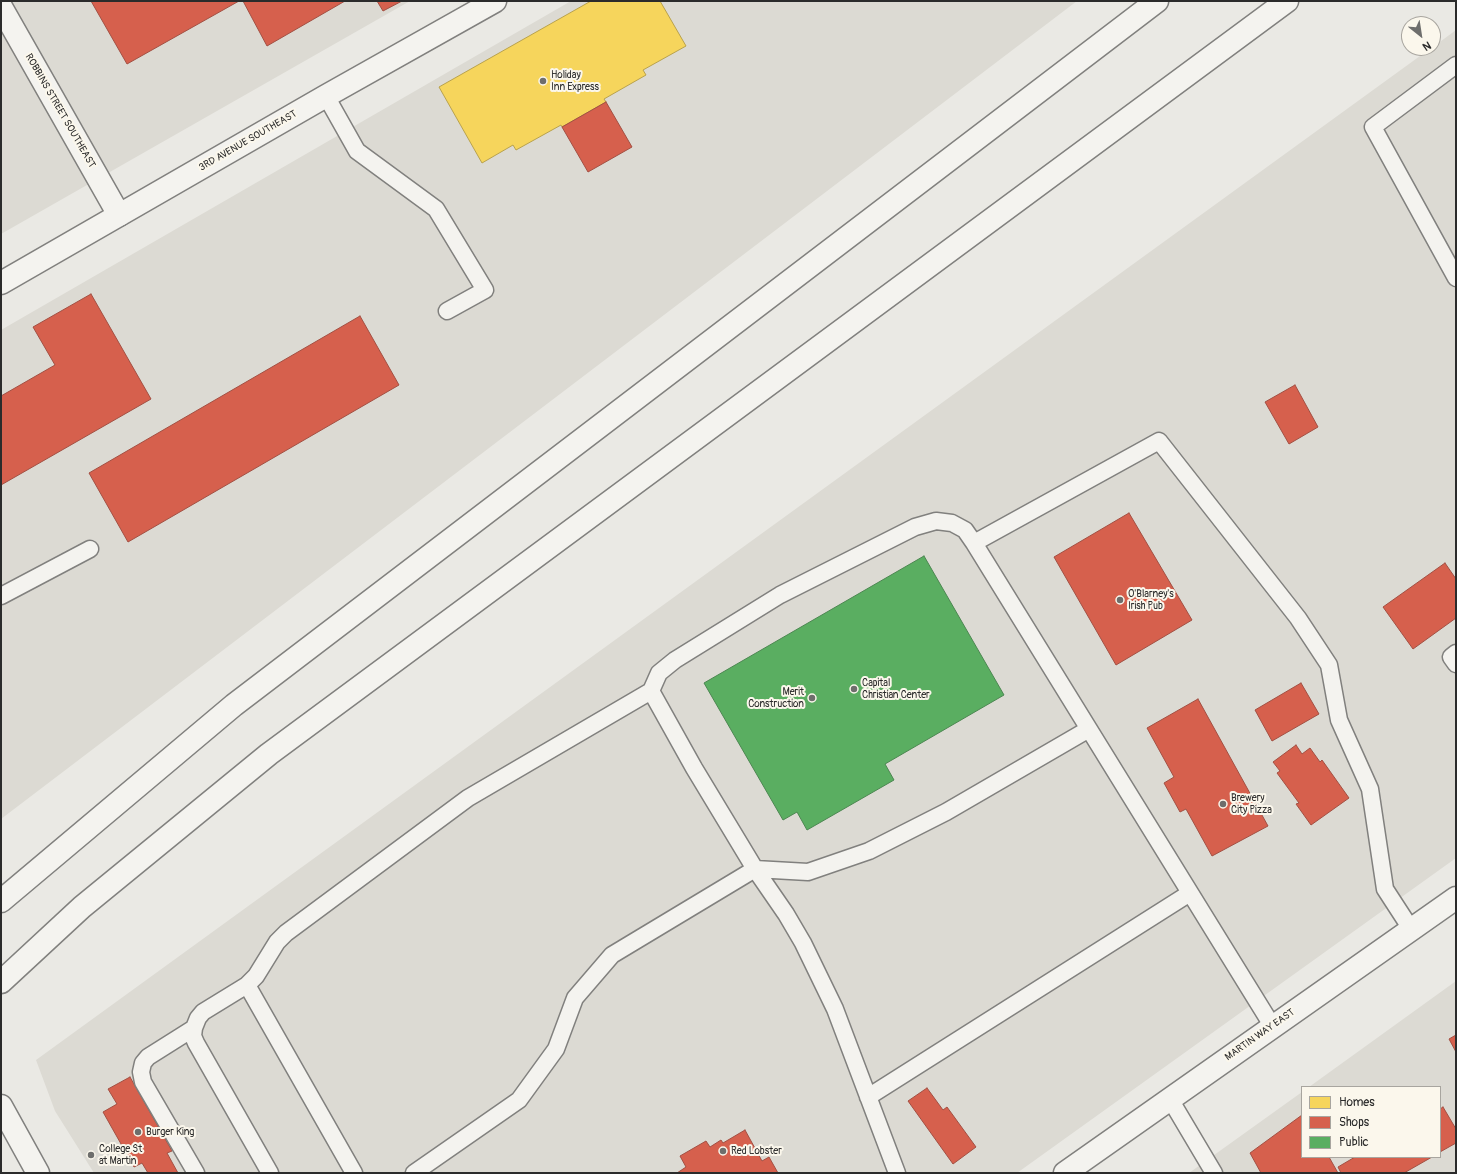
<!DOCTYPE html>
<style>
body{margin:0}
#map{position:relative;width:1457px;height:1174px;overflow:hidden;background:#eae9e4;font-family:Pangolin,sans-serif}
canvas{display:block}
.frame{position:absolute;inset:0;border:2px solid #2b2b2b;pointer-events:none}
.legend{position:absolute;left:1301px;top:1086px;width:140px;height:72px;box-sizing:border-box;background:#fbf7ec;border:1px solid #a8a59f;margin:0;padding:5px 7px;list-style:none;font-size:12px;color:#2b2b2b}
.legend li{display:flex;align-items:center;gap:8px;height:20px}
.legend b{width:20px;border:1px solid #a8a59f}
.north{position:absolute;left:1401px;top:16px;width:40px;height:40px;box-sizing:border-box;background:#fbf7ec;border:1px solid #a8a59f;border-radius:50%;rotate:150deg;font-size:11px;font-weight:700;line-height:16px;text-align:center;color:#2b2b2b}
.north::after{content:'';display:block;margin:auto;width:14px;height:18px;background:#6e6e6c;clip-path:polygon(50% 0,100% 100%,50% 72%,0 100%)}
</style>
<div id="map">
<canvas width="1457" height="1174"></canvas>
<div class="frame"></div>
<ul class="legend">
<li><b style="height:11px;background:#f6d55c"></b>Homes</li>
<li><b style="height:11px;background:#d6604d"></b>Shops</li>
<li><b style="height:11px;background:#5aae61"></b>Public</li>
</ul>
<div class="north">N</div>
</div>
<script>
const ctx = document.querySelector('canvas').getContext('2d');
ctx.lineJoin = 'round';
function fill(path, color) { ctx.fillStyle = color; ctx.fill(path, 'evenodd'); }
const toPath = rows => new Path2D(rows.map(r => 'M' + r).join(''));
function trace(path, color, width, dash) { ctx.strokeStyle = color; ctx.lineWidth = width; ctx.lineCap = dash ? 'butt' : 'round'; ctx.setLineDash(dash || []); ctx.stroke(path); }
function drawText(font, color, halo, rows, align = 'center') {
  ctx.font = font + ' Pangolin,sans-serif'; ctx.lineWidth = 4; ctx.setLineDash([]); ctx.textBaseline = 'middle'; ctx.strokeStyle = halo; ctx.fillStyle = color; for (const [text, x, y, turn = 0] of rows) {
    ctx.save(); ctx.translate(x, y); ctx.rotate((+turn || 0) * Math.PI / 180); ctx.textAlign = isNaN(turn) ? turn : align; if (halo) ctx.strokeText(text, 0, 0); ctx.fillText(text, 0, 0); ctx.restore();
  }
}
const built = toPath([
 [1,1,410,1,1,234],
 [571,1,1077,1,1,819,1,330],
 [1456,30,1456,858,1017,1173,94,1173,55,1111,36,1060,1431,48,1433,48,1433,47],
 [1456,981,1456,1173,1189,1173,1302,1092,1302,1157,1440,1157,1440,1087,1309,1087]
]);
const homes = toPath([
 [591,1,660,1,686,46,643,70,646,75,604,99,606,102,562,127,561,125,516,150,513,145,482,163,439,87,591,1]
]);
const shops = toPath([
 [91,1,239,1,127,64,91,1],
 [243,1,345,1,267,46,243,1],
 [377,1,402,1,383,11,377,1],
 [606,102,632,147,588,172,562,127,606,102],
 [91,294,151,399,1,485,1,396,55,365,33,327,91,294],
 [360,316,399,385,128,542,89,473,360,316],
 [1295,385,1318,427,1289,444,1265,402,1295,385],
 [1129,513,1192,620,1116,665,1054,557,1129,513],
 [1445,563,1456,579,1456,618,1413,649,1383,607,1445,563],
 [1301,683,1319,714,1272,741,1255,710,1301,683],
 [1198,699,1268,826,1212,856,1186,809,1180,812,1164,783,1174,777,1147,728,1198,699],
 [1296,745,1302,754,1310,748,1320,762,1322,760,1349,798,1311,825,1296,804,1299,803,1277,773,1280,771,1273,762,1296,745],
 [1456,1035,1456,1052,1449,1039,1456,1035],
 [130,1077,172,1151,167,1153,178,1173,148,1173,142,1163,134,1167,103,1112,117,1104,108,1089,130,1077],
 [927,1088,943,1110,947,1107,976,1147,953,1164,908,1101,927,1088],
 [1443,1107,1456,1129,1456,1143,1440,1152,1440,1109,1443,1107],
 [1302,1115,1302,1157,1329,1157,1338,1173,1261,1173,1250,1153,1302,1115],
 [745,1130,762,1161,769,1157,778,1173,677,1173,686,1167,680,1156,706,1141,710,1147,721,1140,723,1143,745,1130],
 [1355,1157,1432,1157,1404,1173,1341,1173,1338,1167,1355,1157]
]);
const public = toPath([
 [924,556,1004,695,885,764,894,780,807,830,797,812,783,820,704,683,924,556]
]);
const service = toPath([
 [1456,65,1373,127,1456,278],
 [326,96,357,151,436,209,485,290,447,311],
 [974,543,1159,441,1298,618,1329,665,1339,720,1370,789,1385,889,1411,929],
 [1,596,90,549],
 [1456,653,1451,657,1456,664],
 [247,985,354,1173],
 [194,1028,148,1057,143,1063,141,1072,143,1082,196,1173],
 [868,1097,1190,893],
 [1170,1099,1214,1173],
 [270,1173,196,1043,193,1036,194,1028,198,1018,203,1012,247,985,256,976,277,942,286,933,468,798,651,691],
 [414,1173,519,1100,556,1049,575,998,612,955,755,869,808,872,869,851,946,812,1089,729],
 [897,1173,835,1009,803,943,786,914,755,869,694,768,651,691,659,673,675,660,780,595,915,527,936,521,952,523,965,530,974,543,1273,1027]
]);
const minor = toPath([
 [1,7,119,215]
]);
const tertiary = toPath([
 [1,283,326,96,495,1]
]);
const primary = toPath([
 [1,1106,38,1173],
 [1065,1173,1456,898]
]);
const motorway = toPath([
 [1,901,234,705,1157,1],
 [1,982,82,907,269,754,1287,1]
]);
const markers = [
 [543,81,4,"#6e6e6c"],
 [1120,600,4,"#6e6e6c"],
 [854,689,4,"#6e6e6c"],
 [812,698,4,"#6e6e6c"],
 [1223,804,4,"#6e6e6c"],
 [138,1132,4,"#6e6e6c"],
 [723,1151,4,"#6e6e6c"],
 [91,1155,4,"#6e6e6c"]
];
const poiNames = [
 ["Holiday",551,75],
 ["Inn Express",551,87],
 ["O'Blarney's",1128,594],
 ["Irish Pub",1128,606],
 ["Capital",862,683],
 ["Christian Center",862,695],
 ["Merit",804,692,"right"],
 ["Construction",804,704,"right"],
 ["Brewery",1231,798],
 ["City Pizza",1231,810],
 ["Burger King",146,1132],
 ["College St",99,1149],
 ["at Martin",99,1161],
 ["Red Lobster",731,1151]
];
const streetNames = [
 ["ROBBINS STREET SOUTHEAST",60,111,60],
 ["3RD AVENUE SOUTHEAST",248,141,-30],
 ["MARTIN WAY EAST",1260,1035,-35]
];
fill(built, '#dcdad3');
fill(homes, '#f6d55c');
trace(homes, '#b9a24d', 1);
fill(shops, '#d6604d');
trace(shops, '#a35043', 1);
fill(public, '#5aae61');
trace(public, '#4c8751', 1);
trace(service, '#81807e', 19);
trace(minor, '#81807e', 25);
trace(tertiary, '#81807e', 25);
trace(primary, '#81807e', 25);
trace(motorway, '#81807e', 25);
trace(service, '#f4f3ef', 16);
trace(minor, '#f4f3ef', 22);
trace(tertiary, '#f4f3ef', 22);
trace(primary, '#f4f3ef', 22);
trace(motorway, '#f4f3ef', 22);
for (const [x, y, r, color] of markers) { const dot = new Path2D(); dot.arc(x, y, r, 0, 2 * Math.PI); ctx.fillStyle = color; ctx.fill(dot); trace(dot, '#fbf7ec', 1.5); }
drawText('10px', '#2b2b2b', '#fbf7ec', poiNames, 'left');
drawText('10px', '#2b2b2b', '#fbf7ec', streetNames);
</script>
